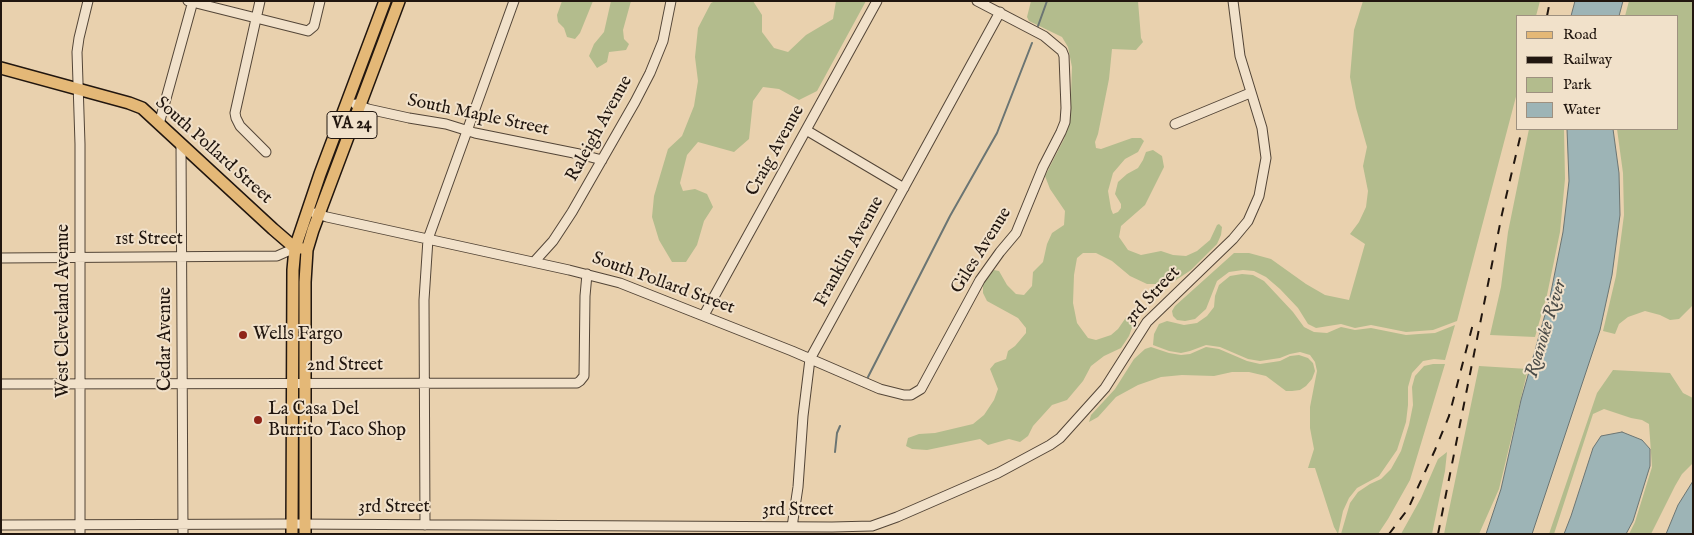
<!DOCTYPE html>
<style>
body{margin:0}
#map{position:relative;width:1694px;height:535px;overflow:hidden;background:#e9d1ae;font-family:"IM FELL English",serif}
canvas{display:block}
.frame{position:absolute;inset:0;border:2px solid #21160f;pointer-events:none}
.legend{position:absolute;left:1516px;top:15px;width:162px;height:115px;box-sizing:border-box;background:#f1e1ca;border:1px solid #9e907f;margin:0;padding:6px 9px;list-style:none;font-size:15px;color:#21160f}
.legend li{display:flex;align-items:center;gap:10px;height:25px}
.legend b{width:25px;border:1px solid #9e907f}
</style>
<div id="map">
<canvas width="1694" height="535"></canvas>
<div class="frame"></div>
<ul class="legend">
<li><b style="height:6px;background:#e4b877"></b>Road</li>
<li><b style="height:6px;background:#21160f"></b>Railway</li>
<li><b style="height:14px;background:#b3bc8d"></b>Park</li>
<li><b style="height:14px;background:#9db4b6"></b>Water</li>
</ul>
</div>
<script>
const ctx = document.querySelector('canvas').getContext('2d');
ctx.lineJoin = 'round';
function fill(path, color) { ctx.fillStyle = color; ctx.fill(path, 'evenodd'); }
const toPath = rows => new Path2D(rows.map(r => 'M' + r).join(''));
function trace(path, color, width, dash) { ctx.strokeStyle = color; ctx.lineWidth = width; ctx.lineCap = dash ? 'butt' : 'round'; ctx.setLineDash(dash || []); ctx.stroke(path); }
function drawText(font, color, halo, rows, align = 'center') {
  ctx.font = font + ' "IM FELL English",serif'; ctx.lineWidth = 4; ctx.setLineDash([]); ctx.textBaseline = 'middle'; ctx.strokeStyle = halo; ctx.fillStyle = color; for (const [text, x, y, turn = 0] of rows) {
    ctx.save(); ctx.translate(x, y); ctx.rotate((+turn || 0) * Math.PI / 180); ctx.textAlign = isNaN(turn) ? turn : align; if (halo) ctx.strokeText(text, 0, 0); ctx.fillText(text, 0, 0); ctx.restore();
  }
}
const green = toPath([
 [562,1,593,1,580,33,575,39,567,37,564,28,558,22,557,15],
 [611,1,631,1,623,30,624,39,629,44,626,50,609,52,607,62,597,68,589,56,594,44,604,32],
 [715,1,753,1,762,15,762,32,774,48,788,52,806,35,833,19,836,1,866,1,817,91,799,100,779,89,763,87,753,101,749,139,734,152,698,142,687,155,680,183,683,191,695,189,707,194,713,207,704,221,697,245,686,262,672,262,659,240,652,217,654,196,668,149,682,136,694,106,698,81,695,57,698,28,711,3],
 [1031,1,1138,1,1141,38,1143,42,1136,50,1112,49,1109,79,1098,134,1095,142,1096,148,1101,149,1132,138,1141,138,1144,141,1138,152,1125,159,1113,173,1108,191,1111,209,1113,214,1118,212,1121,208,1121,204,1115,194,1118,182,1127,174,1138,168,1143,160,1146,152,1153,150,1162,156,1164,167,1145,205,1121,226,1119,237,1128,250,1141,255,1161,251,1173,255,1186,256,1197,251,1210,240,1217,225,1219,224,1222,227,1221,235,1217,244,1191,270,1170,284,1147,284,1130,276,1112,261,1096,253,1083,253,1077,258,1074,275,1073,303,1077,323,1088,338,1096,340,1111,335,1118,329,1127,316,1131,316,1133,325,1129,336,1121,348,1104,356,1091,366,1083,381,1067,400,1052,405,1033,426,1028,436,1020,442,1009,439,988,445,980,439,927,450,912,449,906,446,908,438,919,434,935,433,973,424,984,415,994,400,998,389,990,369,995,363,1006,359,1008,351,1015,346,1026,333,1026,328,1018,318,987,301,983,293,983,283,988,274,994,270,999,271,1007,285,1016,294,1024,295,1032,286,1033,272,1043,262,1047,244,1052,233,1064,225,1065,211,1050,189,1045,176,1064,139,1070,122,1072,67,1068,47,1062,37,1029,21,1027,17],
 [1363,1,1540,1,1536,16,1518,16,1518,89,1457,321,1433,330,1406,332,1371,325,1355,328,1341,324,1316,328,1308,324,1298,308,1280,289,1266,277,1254,271,1243,270,1229,272,1217,281,1206,309,1195,319,1185,321,1177,320,1173,316,1172,311,1175,306,1234,253,1249,253,1271,259,1306,284,1325,295,1349,300,1365,244,1350,234,1359,222,1366,207,1368,191,1363,166,1367,147,1356,108,1350,77,1354,30],
 [1629,1,1693,1,1693,305,1679,319,1670,320,1660,315,1645,311,1628,317,1619,324,1615,334,1603,331,1616,276,1624,215,1623,173,1617,129,1678,129,1678,16,1625,16],
 [1529,129,1564,129,1565,179,1560,232,1547,295,1535,337,1490,335,1501,287,1508,232],
 [1242,274,1253,275,1264,281,1293,312,1304,327,1314,332,1327,333,1341,327,1355,330,1371,328,1406,335,1419,334,1435,333,1455,325,1445,360,1434,359,1423,361,1412,373,1408,387,1408,405,1406,422,1397,450,1379,476,1357,488,1349,498,1343,511,1338,534,1334,527,1315,468,1308,468,1314,449,1310,428,1310,407,1317,371,1315,362,1310,355,1300,352,1290,354,1280,358,1260,361,1248,359,1220,347,1206,345,1190,351,1181,353,1169,351,1153,345,1154,334,1159,324,1167,321,1184,325,1197,323,1207,316,1214,307,1215,296,1219,285,1230,276],
 [1151,347,1169,353,1181,355,1190,354,1206,347,1219,349,1247,361,1260,364,1280,361,1290,356,1299,355,1308,358,1313,363,1315,371,1312,379,1306,386,1300,390,1292,391,1286,391,1266,376,1249,372,1232,372,1214,376,1182,375,1161,377,1138,385,1116,397,1098,417,1089,422,1091,415,1115,389,1134,359,1145,349],
 [1433,364,1445,364,1410,480,1388,519,1378,534,1341,534,1350,503,1358,492,1370,484,1381,479,1391,469,1401,451,1409,425,1413,405,1412,387,1415,376,1424,366],
 [1479,366,1528,369,1499,489,1479,534,1444,534],
 [1613,370,1670,373,1683,393,1693,398,1693,463,1682,474,1675,486,1651,534,1629,534,1635,522,1652,467,1649,424,1642,420,1631,418,1604,409,1593,414,1554,534,1549,534,1597,393],
 [1447,452,1445,471,1432,534,1401,534,1421,498,1438,459]
]);
const water = toPath([
 [1575,1,1623,1,1619,16,1571,16,1575,1],
 [1567,129,1613,129,1619,173,1620,215,1612,275,1600,330,1532,534,1486,534,1501,489,1521,400,1550,297,1563,232,1569,181,1567,129],
 [1622,432,1642,440,1650,449,1650,466,1633,521,1626,534,1564,534,1571,516,1593,448,1601,436,1622,432],
 [1693,481,1693,534,1666,534,1678,505,1693,481]
]);
const stream = toPath([
 [1038,26,1047,1],
 [868,377,950,216,997,133,1032,43],
 [835,452,837,433,840,426]
]);
const minor = toPath([
 [188,1,308,31,314,26,320,1],
 [260,1,235,113,236,118,240,126,266,152],
 [355,104,368,109,409,118,446,124,475,133,579,154,602,160],
 [159,124,193,1],
 [1175,124,1250,93],
 [806,130,904,188],
 [181,144,183,534],
 [314,213,327,217,569,270,620,283,792,351,880,389,904,395,911,395,921,389,980,280,1000,252,1016,233,1043,167,1061,132,1065,122,1066,108,1064,56,1062,51,1044,36,977,1],
 [1,258,277,256,295,248],
 [534,262,553,241,572,212,635,102,650,73,663,41,671,1],
 [704,315,877,1],
 [1,384,577,383,580,381,584,376,585,296,587,274],
 [1,525,292,524,832,527,872,526,897,517,998,473,1050,445,1060,438,1105,388,1147,322,1233,239,1248,221,1259,196,1266,158,1262,128,1240,56,1233,1],
 [425,525,424,300,428,239,514,1],
 [792,527,798,487,803,416,810,359,1000,12],
 [80,534,80,144,77,52,79,38,88,1]
]);
const major = toPath([
 [1,68,129,103,142,108,273,229,295,248,300,248],
 [292,534,293,270,295,248,320,174,385,1],
 [305,534,305,282,307,250,313,230,399,1]
]);
const rail = toPath([
 [1547,16,1550,1],
 [1389,534,1408,509,1435,450,1449,416,1474,320],
 [1438,534,1502,214,1522,129]
]);
const markers = [
 [243,335,5,"#8f2418"],
 [258,420,5,"#8f2418"]
];
const shields = [
 [352,125,50]
];
const shieldNames = [
 ["VA 24",352,125]
];
const streetNames = [
 ["South Maple Street",478,116,12],
 ["Raleigh Avenue",600,129,-61],
 ["South Pollard Street",213,151,42],
 ["Craig Avenue",776,151,-61],
 ["1st Street",149,240],
 ["Giles Avenue",982,251,-58],
 ["Franklin Avenue",850,252,-61],
 ["South Pollard Street",663,284,20],
 ["3rd Street",1153,296,-47],
 ["West Cleveland Avenue",64,311,-90],
 ["Cedar Avenue",166,339,-90],
 ["2nd Street",345,366],
 ["3rd Street",394,508],
 ["3rd Street",798,511]
];
const poiNames = [
 ["Wells Fargo",253,335],
 ["La Casa Del",268,410],
 ["Burrito Taco Shop",268,431]
];
const waterNames = [
 ["Roanoke River",1547,329,-73]
];
fill(green, '#b3bc8d');
fill(water, '#9db4b6');
trace(water, '#6b7573', 1);
trace(stream, '#6b7573', 2);
trace(minor, '#534537', 11);
trace(major, '#21160f', 14);
trace(minor, '#f1e1ca', 9);
trace(major, '#e4b877', 11);
trace(rail, '#21160f', 2, [9, 9]);
for (const [x, y, r, color] of markers) { const dot = new Path2D(); dot.arc(x, y, r, 0, 2 * Math.PI); ctx.fillStyle = color; ctx.fill(dot); trace(dot, '#f1e1ca', 2); }
for (const [x, y, w] of shields) { const box = new Path2D(); box.roundRect(x - w / 2, y - 13.5, w, 27, 4); ctx.fillStyle = '#f1e1ca'; ctx.fill(box); trace(box, '#21160f', 1); }
drawText('bold 16px', '#21160f', null, shieldNames);
drawText('18px', '#21160f', '#f1e1ca', streetNames);
drawText('18px', '#21160f', '#f1e1ca', poiNames, 'left');
drawText('italic 19px', '#4c4d49', '#f1e1ca', waterNames);
</script>
